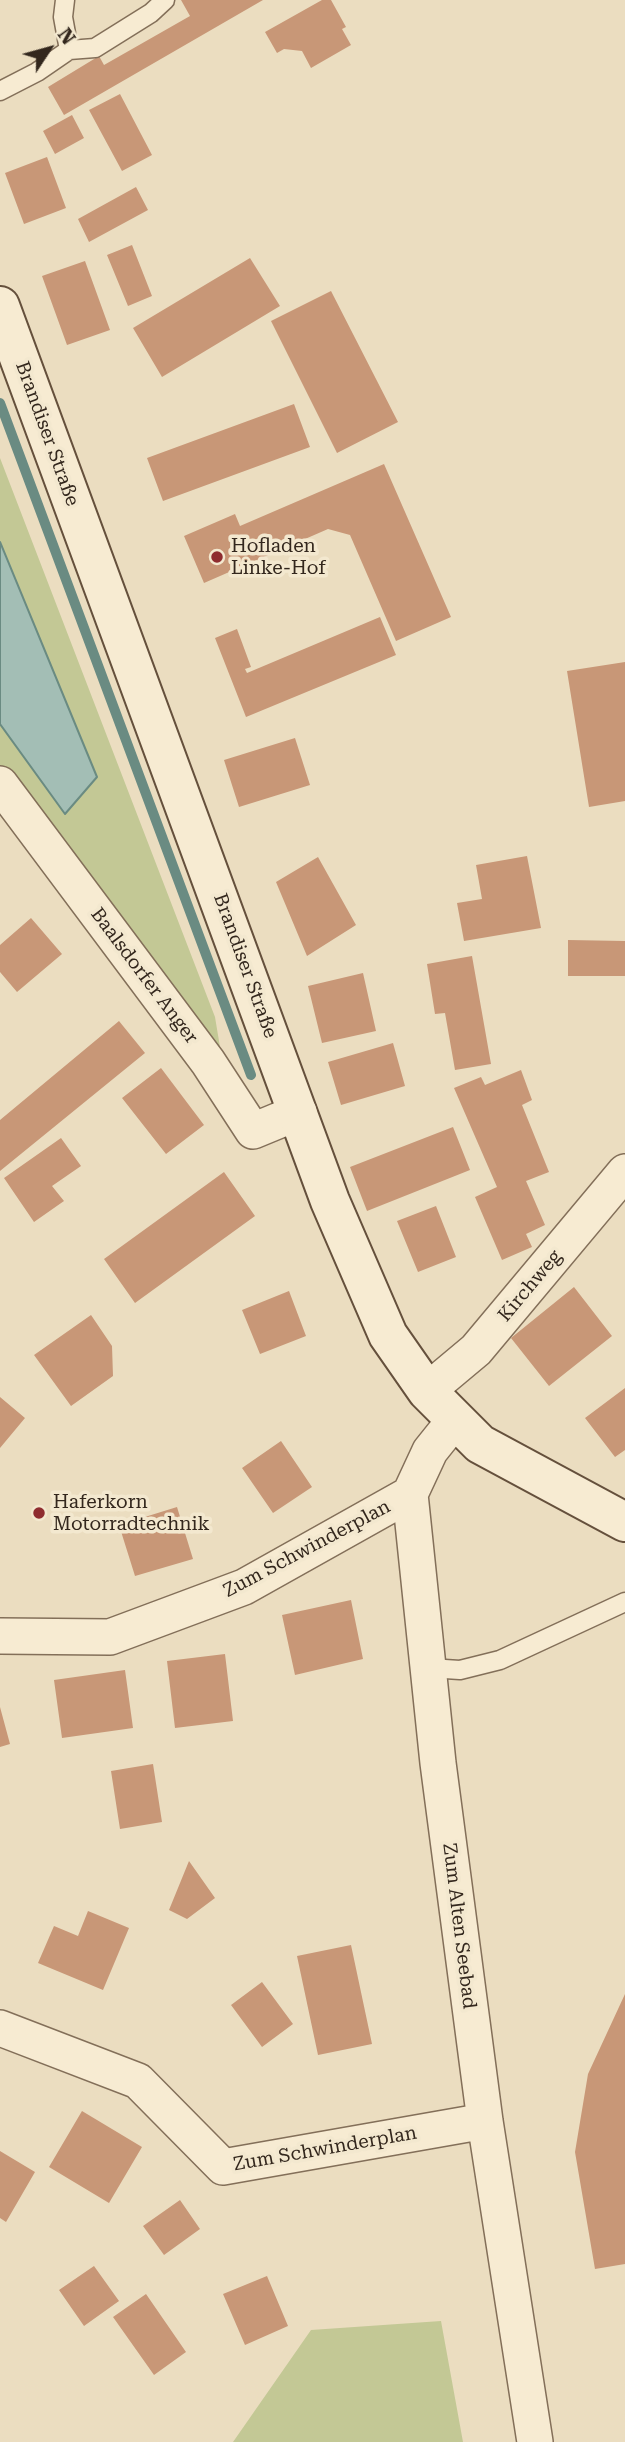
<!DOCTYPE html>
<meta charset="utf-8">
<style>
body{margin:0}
#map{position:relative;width:625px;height:2442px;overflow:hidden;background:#ebddc0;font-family:"Roboto Serif",serif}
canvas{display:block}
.north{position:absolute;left:14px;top:14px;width:70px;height:70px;-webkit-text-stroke:5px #f3e8cf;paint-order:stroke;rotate:54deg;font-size:19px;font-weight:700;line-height:28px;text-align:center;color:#33271d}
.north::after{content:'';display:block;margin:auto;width:24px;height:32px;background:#33271d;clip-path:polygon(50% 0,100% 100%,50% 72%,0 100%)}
</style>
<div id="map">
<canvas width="625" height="2442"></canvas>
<div class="north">N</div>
</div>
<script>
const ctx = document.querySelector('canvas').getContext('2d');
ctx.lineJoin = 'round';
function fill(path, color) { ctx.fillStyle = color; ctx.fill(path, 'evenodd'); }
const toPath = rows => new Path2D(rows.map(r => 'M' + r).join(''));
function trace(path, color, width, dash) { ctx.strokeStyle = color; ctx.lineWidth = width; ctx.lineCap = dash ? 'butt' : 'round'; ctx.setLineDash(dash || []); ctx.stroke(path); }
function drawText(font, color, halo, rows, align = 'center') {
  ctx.font = font + ' "Roboto Serif",serif'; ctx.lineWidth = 7; ctx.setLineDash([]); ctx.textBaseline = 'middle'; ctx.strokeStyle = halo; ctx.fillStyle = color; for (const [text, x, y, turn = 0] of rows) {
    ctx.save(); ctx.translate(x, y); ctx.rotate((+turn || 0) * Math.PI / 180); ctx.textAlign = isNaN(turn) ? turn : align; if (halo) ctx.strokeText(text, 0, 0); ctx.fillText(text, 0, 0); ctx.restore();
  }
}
const green = toPath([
 [0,458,215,1017,220,1047,0,792],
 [441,2321,463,2442,233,2442,311,2330]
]);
const water = toPath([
 [0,542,97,777,65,814,0,724,0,542]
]);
const stream = toPath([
 [0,403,251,1075]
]);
const building = toPath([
 [181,0,263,0,64,115,48,87,99,56,104,65,190,16],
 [322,0,331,0,346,27,342,29,351,45,311,68,302,51,284,49,277,53,265,32],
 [120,94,152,155,122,171,89,110],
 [72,115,84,138,55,154,43,131],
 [47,157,66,208,24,224,5,173],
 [136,187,148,210,89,242,78,219],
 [132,245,152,296,128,306,107,255],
 [250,258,280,306,162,377,133,328],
 [85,261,110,330,67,345,42,276],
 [331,291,398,422,337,453,271,321],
 [294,404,310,447,163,501,147,458],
 [384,464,451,617,396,641,350,535,328,529,204,583,184,536,235,514,240,526],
 [380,617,396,655,246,717,215,638,237,629,251,667,245,669,247,673],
 [625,662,625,801,589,807,567,671],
 [295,738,310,785,239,807,224,760],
 [527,856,541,928,464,941,457,903,482,899,476,865],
 [318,857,356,925,307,956,276,882],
 [31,918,62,954,17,992,0,972,0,945],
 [568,940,625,941,625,976,568,976],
 [472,956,491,1064,455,1070,445,1013,435,1014,427,964],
 [363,973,376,1031,322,1043,308,986],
 [119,1021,145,1053,0,1171,0,1120],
 [393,1043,405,1086,341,1105,328,1062],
 [161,1068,204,1125,166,1154,122,1098],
 [521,1070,532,1100,522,1105,549,1172,526,1181,545,1225,526,1234,532,1247,502,1260,475,1197,497,1187,454,1088,481,1077,485,1085],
 [453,1127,470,1170,367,1211,350,1167],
 [61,1138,81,1166,52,1186,64,1201,34,1222,4,1178],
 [224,1172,255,1216,135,1303,104,1259],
 [436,1206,456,1257,418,1272,397,1221],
 [574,1287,612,1336,549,1386,511,1338],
 [289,1291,306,1336,260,1354,242,1310],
 [91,1315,112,1346,113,1376,71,1406,34,1355],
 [625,1388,625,1450,615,1457,585,1418],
 [0,1397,25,1418,0,1448],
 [281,1441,312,1487,273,1513,242,1468],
 [177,1507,193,1559,135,1576,119,1525],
 [351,1600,363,1659,295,1675,282,1615],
 [225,1654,233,1721,175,1728,167,1661],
 [125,1670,133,1728,62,1738,54,1680],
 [0,1707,10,1744,0,1747],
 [153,1764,162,1822,120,1829,111,1771],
 [189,1861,215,1898,187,1919,169,1910],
 [88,1911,129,1928,103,1990,38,1963,54,1926,78,1936],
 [351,1945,372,2044,318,2055,297,1956],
 [262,1982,293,2024,262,2047,231,2005],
 [625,1994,625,2264,595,2269,575,2152,588,2074],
 [82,2111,142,2147,109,2203,49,2167],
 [0,2151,35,2172,6,2222,0,2218],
 [180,2200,200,2229,164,2255,143,2226],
 [94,2266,119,2301,84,2326,59,2290],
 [267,2276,288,2326,245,2345,223,2294],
 [146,2294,186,2352,154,2375,113,2317]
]);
const lane = toPath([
 [65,0,63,17,69,50],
 [0,91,37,72,69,50,95,48,151,13,165,0],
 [429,1668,460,1670,500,1660,625,1602]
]);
const street = toPath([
 [0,784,208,1062,253,1131,299,1112],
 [427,1391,476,1350,625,1172],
 [454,1421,430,1451,410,1494,438,1763,485,2121,535,2442],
 [0,1636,110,1637,244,1587,410,1494],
 [0,2028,138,2081,223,2167,485,2121]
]);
const secondary = toPath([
 [0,306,330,1201,388,1335,427,1391,480,1444,625,1522]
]);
const markers = [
 [217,557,7,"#8f2c2f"],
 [39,1513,7,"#8f2c2f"]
];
const streetNames = [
 ["Brandiser Straße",47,434,70],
 ["Brandiser Straße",245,966,70],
 ["Baalsdorfer Anger",144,976,53],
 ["Kirchweg",530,1286,-50],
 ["Zum Schwinderplan",307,1549,-28],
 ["Zum Alten Seebad",459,1926,83],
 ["Zum Schwinderplan",325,2149,-10]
];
const poiNames = [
 ["Hofladen",231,546],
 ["Linke-Hof",231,568],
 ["Haferkorn",53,1502],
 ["Motorradtechnik",53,1524]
];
fill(green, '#c3c895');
fill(water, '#a3beb5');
trace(water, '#6a8b82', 2);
trace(stream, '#6a8b82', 10);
fill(building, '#c89777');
trace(lane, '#836f59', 21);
trace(street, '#836f59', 38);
trace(secondary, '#65503c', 42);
trace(lane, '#f7ebd2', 18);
trace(street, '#f7ebd2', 35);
trace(secondary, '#f7ebd2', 38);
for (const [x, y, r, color] of markers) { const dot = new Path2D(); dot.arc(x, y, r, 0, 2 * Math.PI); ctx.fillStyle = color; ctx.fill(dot); trace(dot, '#f3e8cf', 2.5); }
drawText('19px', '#33271d', '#f3e8cf', streetNames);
drawText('19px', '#33271d', '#f3e8cf', poiNames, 'left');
</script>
